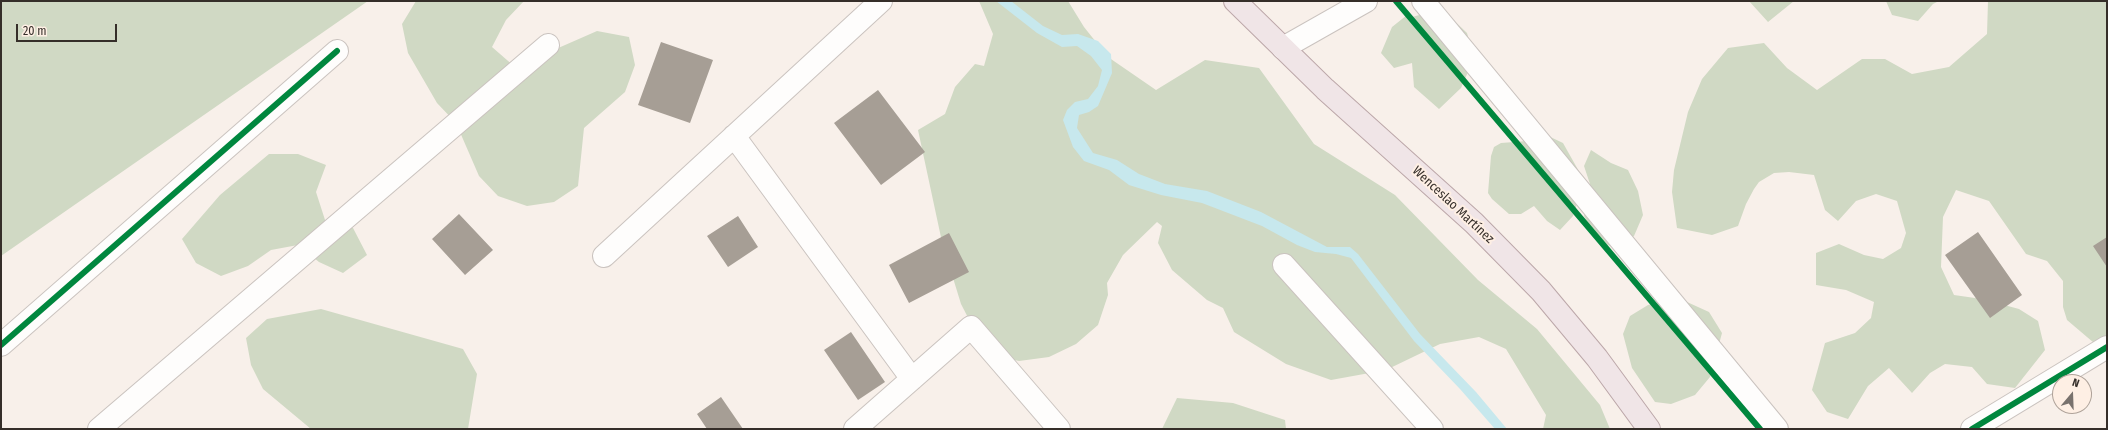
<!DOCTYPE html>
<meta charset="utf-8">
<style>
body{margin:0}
#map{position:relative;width:2108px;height:430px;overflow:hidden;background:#f8f0ea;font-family:"Fira Sans Condensed",sans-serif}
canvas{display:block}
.frame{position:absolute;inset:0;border:2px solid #352e29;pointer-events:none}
.north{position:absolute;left:2052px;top:374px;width:40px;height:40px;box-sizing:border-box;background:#feefe4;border:1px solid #aea299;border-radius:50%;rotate:19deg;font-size:11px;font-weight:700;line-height:16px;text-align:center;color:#352e29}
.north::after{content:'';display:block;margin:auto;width:14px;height:18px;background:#79726d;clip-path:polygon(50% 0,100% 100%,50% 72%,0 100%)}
.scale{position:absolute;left:16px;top:24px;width:101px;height:18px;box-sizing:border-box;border:2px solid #352e29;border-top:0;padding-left:5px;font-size:12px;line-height:14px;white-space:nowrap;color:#352e29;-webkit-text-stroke:3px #feefe4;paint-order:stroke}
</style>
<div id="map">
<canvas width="2108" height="430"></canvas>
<div class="frame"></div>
<div class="north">N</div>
<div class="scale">20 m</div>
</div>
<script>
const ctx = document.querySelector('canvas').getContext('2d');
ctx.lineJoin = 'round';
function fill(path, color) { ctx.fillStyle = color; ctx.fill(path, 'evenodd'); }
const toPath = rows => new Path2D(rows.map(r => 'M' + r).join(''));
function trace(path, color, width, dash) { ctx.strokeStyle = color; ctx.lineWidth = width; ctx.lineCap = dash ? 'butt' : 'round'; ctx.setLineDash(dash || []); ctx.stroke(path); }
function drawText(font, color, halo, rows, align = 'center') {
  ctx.font = font + ' "Fira Sans Condensed",sans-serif'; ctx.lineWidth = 4; ctx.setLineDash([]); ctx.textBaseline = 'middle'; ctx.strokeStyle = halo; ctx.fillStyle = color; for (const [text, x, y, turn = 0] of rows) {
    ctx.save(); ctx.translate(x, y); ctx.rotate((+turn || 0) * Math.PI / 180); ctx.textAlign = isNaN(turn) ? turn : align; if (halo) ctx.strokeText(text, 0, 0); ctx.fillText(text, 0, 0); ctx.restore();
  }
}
const forest = toPath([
 [1,1,368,1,1,256],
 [416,1,524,1,506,20,492,47,515,67,597,31,629,37,635,65,625,92,584,128,578,186,554,202,527,206,498,196,479,176,456,123,437,103,408,53,402,24],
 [979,1,1068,1,1084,27,1108,57,1156,90,1205,60,1259,68,1314,144,1395,195,1478,280,1537,329,1600,405,1610,429,1543,429,1546,415,1506,349,1479,337,1440,344,1386,370,1331,380,1286,364,1234,332,1223,308,1207,300,1172,270,1158,243,1162,226,1157,222,1123,255,1107,283,1108,295,1098,325,1076,344,1049,357,1019,361,992,355,976,333,961,304,942,242,918,130,945,114,955,87,975,64,984,66,993,34],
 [1749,1,1794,1,1768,22],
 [1886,1,1939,1,1933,4,1918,21,1892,15],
 [1988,1,2107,1,2107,354,2067,320,2063,307,2063,281,2047,261,2026,254,1989,201,1956,190,1943,217,1941,267,1954,295,1982,299,2019,309,2038,321,2045,350,2015,388,1987,384,1972,367,1945,364,1930,373,1912,393,1889,368,1868,386,1848,419,1827,412,1812,390,1825,343,1855,333,1871,318,1874,302,1846,290,1816,285,1816,253,1839,244,1864,255,1883,259,1901,248,1906,233,1897,201,1876,194,1856,201,1838,221,1825,210,1814,175,1789,172,1774,173,1759,182,1754,189,1746,204,1738,226,1712,235,1677,228,1672,192,1674,170,1688,112,1702,79,1728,48,1764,43,1787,68,1817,90,1862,59,1885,59,1912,74,1949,67,1987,34],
 [1442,9,1467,33,1474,58,1461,88,1439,109,1414,87,1412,63,1394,68,1381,53,1392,27,1407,15,1412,17],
 [1544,134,1563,143,1581,175,1581,192,1573,216,1560,230,1547,221,1534,206,1521,214,1509,214,1492,199,1488,193,1491,156,1494,147,1501,143,1527,141],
 [1591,150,1611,163,1628,170,1638,191,1643,215,1634,236,1618,250,1598,240,1584,216,1590,184,1584,166],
 [269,154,298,154,326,165,316,192,326,223,353,228,367,255,343,273,319,262,298,245,271,250,248,266,221,276,196,263,182,239,220,195],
 [1676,297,1709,312,1722,333,1710,377,1695,395,1671,404,1655,402,1632,368,1623,334,1630,316,1648,305],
 [321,309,463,349,477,374,468,429,311,429,263,389,251,365,246,338,267,319],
 [1177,398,1233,403,1285,420,1286,429,1162,429]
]);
const water = toPath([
 [996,1,1011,1,1043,26,1062,35,1078,34,1098,41,1111,54,1112,73,1098,106,1089,112,1079,115,1077,128,1093,153,1117,160,1139,174,1165,184,1207,191,1261,212,1327,247,1350,247,1358,254,1420,334,1476,392,1507,429,1495,429,1460,389,1414,341,1351,258,1336,254,1315,252,1297,245,1262,226,1202,203,1161,195,1129,185,1109,170,1084,161,1073,147,1063,120,1067,110,1075,102,1088,99,1098,86,1102,70,1091,56,1077,46,1062,47,1037,33]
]);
const building = toPath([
 [661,42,713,60,690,123,638,105],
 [878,90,925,152,881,185,834,123],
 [459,214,493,250,465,275,432,239],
 [738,216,758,247,728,267,707,236],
 [1978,232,2022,295,1990,318,1945,255],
 [949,233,969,272,909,303,889,265],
 [2107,237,2107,267,2093,246],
 [851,332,885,382,858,400,824,350],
 [721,397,743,429,707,429,697,414]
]);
const minor = toPath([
 [1423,1,1777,429],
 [1283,48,1366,1],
 [734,136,912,379],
 [604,256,881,1],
 [1284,265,1432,429],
 [1,345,337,51],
 [99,429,548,45],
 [855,429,971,327,1059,429],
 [1972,429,2107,347]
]);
const major = toPath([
 [1235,1,1325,89,1474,223,1541,291,1597,358,1649,429]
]);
const cycleway = toPath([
 [1396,1,1760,429],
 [1,345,337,51],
 [1972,429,2107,347]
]);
const streetNames = [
 ["Wenceslao Martínez",1453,205,43]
];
fill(forest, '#d0d9c4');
fill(water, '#c7e8ed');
fill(building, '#a69e95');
trace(minor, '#cac3bf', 24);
trace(major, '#bca7a9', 24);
trace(minor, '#fefdfc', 22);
trace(major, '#f0e5e7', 22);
trace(cycleway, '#00873e', 6);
drawText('13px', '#352e29', '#feefe4', streetNames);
</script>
